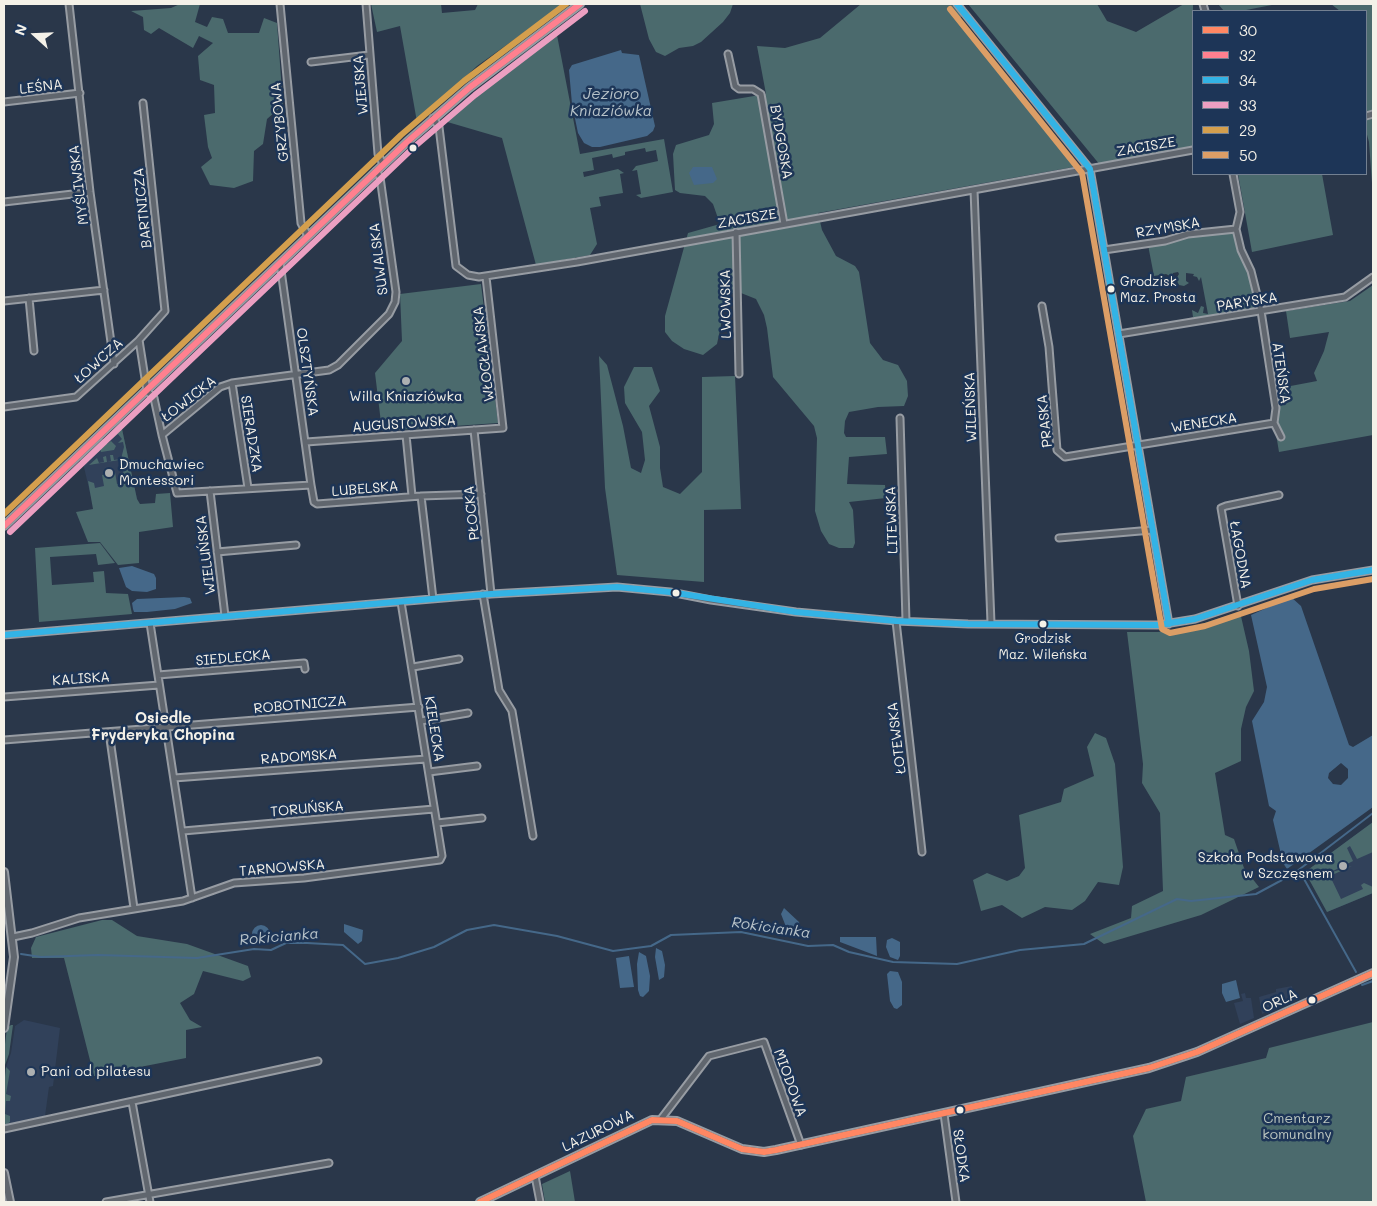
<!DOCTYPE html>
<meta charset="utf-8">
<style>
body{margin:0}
#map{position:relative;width:1377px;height:1206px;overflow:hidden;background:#2a374a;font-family:Mali,sans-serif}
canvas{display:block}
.frame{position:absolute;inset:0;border:5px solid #f4f1e8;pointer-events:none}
.legend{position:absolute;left:1192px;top:10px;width:175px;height:165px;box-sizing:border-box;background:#1d3557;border:1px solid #738091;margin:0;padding:6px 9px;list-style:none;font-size:15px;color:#f4f1e8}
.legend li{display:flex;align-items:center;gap:10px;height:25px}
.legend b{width:25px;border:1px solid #738091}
.north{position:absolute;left:10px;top:10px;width:50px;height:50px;-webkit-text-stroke:4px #1d3557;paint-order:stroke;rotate:290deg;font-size:14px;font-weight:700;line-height:20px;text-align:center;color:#f4f1e8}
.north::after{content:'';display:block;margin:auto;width:18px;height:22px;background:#f4f1e8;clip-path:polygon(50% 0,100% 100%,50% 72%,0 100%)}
</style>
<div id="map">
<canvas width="1377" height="1206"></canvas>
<div class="frame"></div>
<ul class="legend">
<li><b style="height:6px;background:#ff8763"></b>30</li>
<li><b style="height:6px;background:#ff808f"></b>32</li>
<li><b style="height:6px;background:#33b3e5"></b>34</li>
<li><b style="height:6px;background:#ec9fc1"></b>33</li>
<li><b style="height:6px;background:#d49f4d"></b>29</li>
<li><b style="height:6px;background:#dc9e66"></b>50</li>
</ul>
<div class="north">N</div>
</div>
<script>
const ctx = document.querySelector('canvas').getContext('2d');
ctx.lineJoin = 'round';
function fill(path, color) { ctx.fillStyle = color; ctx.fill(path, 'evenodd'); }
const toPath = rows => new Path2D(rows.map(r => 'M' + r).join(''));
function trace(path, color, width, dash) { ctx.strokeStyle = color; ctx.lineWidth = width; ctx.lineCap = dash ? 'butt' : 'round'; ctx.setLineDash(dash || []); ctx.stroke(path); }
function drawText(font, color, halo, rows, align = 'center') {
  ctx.font = font + ' Mali,sans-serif'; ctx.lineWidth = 5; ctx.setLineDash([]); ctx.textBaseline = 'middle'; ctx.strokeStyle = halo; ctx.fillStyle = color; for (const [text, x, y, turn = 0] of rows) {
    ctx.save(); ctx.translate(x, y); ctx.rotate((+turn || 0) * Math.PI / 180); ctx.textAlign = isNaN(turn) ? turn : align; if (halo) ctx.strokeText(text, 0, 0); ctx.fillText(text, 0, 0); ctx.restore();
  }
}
const built = toPath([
 [122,429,137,499,94,510,83,463],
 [1373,822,1373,893,1327,912,1305,872],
 [1292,986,1294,999,1262,1014,1259,997,1276,992,1276,989],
 [1245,993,1246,998,1251,998,1254,1018,1240,1024,1234,1003,1243,1001,1241,994],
 [24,1020,60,1028,53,1086,49,1087,45,1116,4,1126,4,1086,6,1067,11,1053,15,1026]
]);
const green = toPath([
 [180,4,200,4,195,22,207,27,212,17,223,19,228,33,259,33,264,18,277,23,283,105,267,119,263,144,254,151,253,181,234,188,210,185,201,167,212,158,208,147,204,115,215,113,214,85,200,80,198,56,213,43,199,36,193,48,159,28,151,34,144,30,143,17,131,11,171,8],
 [371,4,441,4,442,13,475,10,478,4,564,4,477,66,417,122,400,26,377,32],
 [640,4,733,4,730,13,723,22,701,42,693,46,679,48,665,56,656,52,649,39],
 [861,4,957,4,964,14,960,18,1079,166,818,213,822,230,836,256,855,266,859,272,870,343,883,360,898,365,907,381,908,396,904,406,878,407,849,412,845,421,844,433,846,437,885,437,887,454,849,457,847,484,885,485,886,498,849,502,853,510,855,543,853,548,839,548,829,544,821,531,815,511,817,438,814,426,773,377,767,328,764,315,756,299,736,291,727,296,717,344,703,355,684,349,672,341,665,332,665,316,688,233,720,224,713,204,705,196,680,193,675,190,673,154,676,145,709,135,714,124,712,103,766,94,757,46,785,48,820,38],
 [968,4,1097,4,1107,21,1136,32,1184,4,1193,4,1193,148,1100,165],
 [1218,4,1277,4,1241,11,1224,11],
 [1331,4,1373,4,1373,197,1369,142,1366,131,1366,11,1340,11],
 [556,30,580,154,664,139,673,192,641,198,636,195,641,194,637,170,632,171,636,166,658,161,656,150,646,152,645,148,625,152,625,155,613,158,612,154,592,158,594,170,583,172,584,177,618,169,624,173,620,174,623,193,599,197,601,206,590,208,597,244,590,255,536,265,502,138,444,121,446,116,529,49],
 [1238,174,1322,174,1333,235,1252,252],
 [1221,232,1235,234,1259,302,1252,310,1190,318,1193,317,1192,310,1198,313,1201,306,1204,307,1203,313,1208,314,1201,277,1199,281,1197,277,1193,276,1194,274,1186,273,1186,281,1189,283,1184,286,1179,285,1176,279,1179,274,1178,272,1173,273,1172,277,1166,274,1154,276,1148,245,1194,235],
 [481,284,498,423,382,431,375,373,402,341,400,294],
 [1373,285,1373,435,1279,452,1276,434,1280,388,1317,381,1314,373,1324,351,1329,332,1290,338,1286,311,1350,301],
 [599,356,607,365,623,426,631,468,641,473,645,460,642,432,625,403,624,387,634,367,652,367,660,391,649,406,660,447,660,468,663,487,680,494,702,472,702,377,735,376,741,509,704,510,704,582,617,575,605,488],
 [120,421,123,424,122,429,137,499,140,504,155,503,156,494,170,493,173,527,139,532,139,563,118,565,100,542,88,542,76,512,93,509,88,481,94,483,95,488,104,486,102,475,115,472,117,484,126,482,122,468,127,467,125,459,89,465,97,458,99,463,104,462,103,457,106,456,107,462,111,461,110,455,113,455,114,460,121,459,124,447,123,442,118,443,122,439,118,434,113,438,110,433],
 [101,439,108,440,107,444,111,441,116,446,114,450,101,452,100,448,99,452,94,453,83,463,79,459],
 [100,543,115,563,98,565,96,554,50,557,52,585,94,582,93,572,104,571,106,593,128,594,132,614,39,622,35,548],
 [1240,612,1249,651,1254,691,1246,707,1241,729,1241,761,1215,773,1225,835,1234,839,1244,868,1259,887,1201,915,1104,944,1090,934,1131,918,1132,906,1163,891,1160,813,1142,783,1143,764,1127,632,1158,632,1188,628],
 [1095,733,1106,738,1115,764,1123,867,1119,885,1098,882,1085,901,1072,910,1045,907,1022,918,1002,905,981,911,973,880,987,873,1007,881,1019,876,1025,868,1019,815,1061,802,1064,789,1094,776,1087,747],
 [1373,822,1373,852,1357,859,1350,846,1347,848,1353,861,1329,873,1352,866,1330,876,1341,899,1363,889,1361,885,1364,883,1373,887,1373,893,1327,912,1305,872],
 [102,920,112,920,137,936,187,944,248,966,251,977,243,981,203,971,194,994,180,1003,190,1020,202,1027,186,1030,186,1058,94,1076,64,958,32,958,31,948,36,937],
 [1373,1022,1373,1202,1146,1202,1133,1136,1146,1109,1181,1101,1186,1077,1266,1058,1269,1048],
 [11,1025,13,1025,9,1054,5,1065,5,1044,7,1028],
 [6,1067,10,1071,6,1094,11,1096,10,1101,6,1101,5,1114,10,1116,10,1122,4,1126,4,1086],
 [570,1171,575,1202,545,1202,542,1184]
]);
const water = toPath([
 [621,50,622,53,639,55,655,126,653,131,647,136,600,147,592,147,584,143,578,133,572,104,569,70,572,65],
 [693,167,712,167,717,179,713,183,694,185,689,173],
 [132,566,154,574,156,578,156,589,147,592,132,591,126,587,119,568],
 [184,597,190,598,192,603,175,609,147,612,134,612,133,609,132,603,137,599],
 [1291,597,1301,606,1349,745,1353,747,1373,735,1373,807,1287,869,1283,863,1273,820,1276,811,1269,806,1252,721,1264,702,1267,687,1251,615],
 [1341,763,1348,769,1348,778,1341,785,1333,784,1328,778,1329,773],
 [784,908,799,922,800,926,794,937,790,937,781,914],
 [344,924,363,930,362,941,358,944,344,932],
 '252 934a9 9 0 1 1 18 0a9 9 0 1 1-18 0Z',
 [840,937,876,937,877,956,840,942],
 [892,938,900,942,900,956,898,960,890,957,886,947,887,940],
 [656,948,662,951,665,965,664,977,659,980,655,957],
 [639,952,646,956,650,976,649,991,643,997,640,996,638,990,637,964],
 [629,956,634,987,620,988,616,958],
 [890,971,898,972,902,982,902,1005,897,1009,894,1008,890,1001,887,974],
 [1236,980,1240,998,1226,1002,1222,993,1222,984]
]);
const stream = toPath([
 [1299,870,1356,972],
 [21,954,41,957,98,955,197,958,254,949,271,950,286,943,307,943,343,945,365,964,398,958,434,947,467,930,494,925,557,936,613,951,651,946,671,935,741,932,808,946,833,945,849,952,893,962,957,964,1020,950,1084,944,1177,899,1191,901,1256,894,1282,880,1283,875,1288,878,1373,813],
 [1362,985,1373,981]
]);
const minor = toPath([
 [69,4,90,192,114,364],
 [280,4,301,223,308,236],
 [366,4,378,154,383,164],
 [957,4,1090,169,1169,624],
 [1203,4,1205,11],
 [728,54,735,86,739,89,753,89,761,94,784,224],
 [311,62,369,55],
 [4,102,80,93],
 [1366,116,1373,114],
 [433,118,439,127,456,266,468,275,479,277,577,262,1193,150],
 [376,171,380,177,396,292,395,302,389,314,338,365,329,370,232,383,220,387,162,435,177,493,311,485,314,502,317,504,421,496,481,494],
 [1233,174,1240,212,1236,229,1241,250,1251,271,1261,311,1276,408,1274,423,1281,437],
 [974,190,991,623],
 [4,202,90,192],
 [736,232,739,374],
 [1104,250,1165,241,1188,234,1236,229],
 [280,263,311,485],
 [29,298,34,351],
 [4,301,104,290],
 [1042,306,1049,347,1057,450,1065,457,1274,423],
 [1119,334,1345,297,1373,277],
 [139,340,147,391,154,398,162,435],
 [232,383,248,488],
 [4,407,76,397,139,340,165,311,143,103],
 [900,418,906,621],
 [474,430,491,594],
 [406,435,412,496],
 [306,442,503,428,486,277],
 [210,491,225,616],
 [421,496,433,599],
 [1059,538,1152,530],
 [217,552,296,545],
 [483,594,499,690,512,711,533,836],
 [1238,606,1221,508,1226,506,1279,495],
 [896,621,922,852],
 [150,623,192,898],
 [4,635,491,594,617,587,670,592,711,600,796,612,896,621,968,624,1158,625,1195,619,1312,580,1373,570],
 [413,667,459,659],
 [158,675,304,663,305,669],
 [4,697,159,685],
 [421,721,468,713],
 [109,732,134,908],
 [4,740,419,707],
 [429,772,477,766],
 [174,778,426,759],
 [437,823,482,818],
 [183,831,434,809],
 [13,937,32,933,79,918,183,901,234,883,304,878,440,860,442,856,401,602],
 [132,1102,150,1202],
 [944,1114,956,1202],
 [661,1119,709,1056,764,1042,801,1145],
 [4,1129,318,1061],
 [535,1176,540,1202],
 [106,1202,329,1163]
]);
const tertiary = toPath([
 [4,526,407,142,469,88,580,4],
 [4,872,14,957,4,1028],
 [4,1173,10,1202],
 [480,1202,652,1120,677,1121,742,1149,764,1152,776,1150,1149,1068,1197,1052,1373,973]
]);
const bus1 = toPath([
 [480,1202,652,1120,677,1121,742,1149,764,1152,776,1150,1149,1068,1197,1052,1373,973]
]);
const bus2 = toPath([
 [4,526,407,142,469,88,580,4]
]);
const bus3 = toPath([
 [957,4,1090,169,1169,624],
 [4,635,491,594,617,587,670,592,796,612,896,621,968,624,1158,625,1195,619,1312,580,1373,570]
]);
const bus4 = toPath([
 [10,532,413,148,475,95,585,11]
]);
const bus5 = toPath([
 [4,514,401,135,464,81,566,4]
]);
const bus6 = toPath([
 [950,9,1082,173,1162,629,1170,633,1205,626,1314,589,1373,579]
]);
const markers = [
 [413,148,4.5,"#f4f1e8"],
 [1111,289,4.5,"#f4f1e8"],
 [406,381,5,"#adb0b1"],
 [109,473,5,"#adb0b1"],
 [676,593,4.5,"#f4f1e8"],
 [1043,624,4.5,"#f4f1e8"],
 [1343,866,5,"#adb0b1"],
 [1312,1000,4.5,"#f4f1e8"],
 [31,1072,5,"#adb0b1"],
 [960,1110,4.5,"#f4f1e8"]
];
const busNames = [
 ["Grodzisk",1120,282],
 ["Maz. Prosta",1120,298],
 ["Grodzisk",1043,639,"center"],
 ["Maz. Wileńska",1043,655,"center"]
];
const streetNames = [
 ["WIEJSKA",361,85,-95],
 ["LEŚNA",41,87,-7],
 ["GRZYBOWA",280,122,-96],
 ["BYDGOSKA",781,142,80],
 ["ZACISZE",1146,147,-10],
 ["MYŚLIWSKA",79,185,-97],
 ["BARTNICZA",143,208,-96],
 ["ZACISZE",747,219,-10],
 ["RZYMSKA",1168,228,-10],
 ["SUWALSKA",379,259,-97],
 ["PARYSKA",1247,302,-9],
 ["LWOWSKA",726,304,-91],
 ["WŁOCŁAWSKA",484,354,-97],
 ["ŁOWCZA",99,361,-42],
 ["OLSZTYŃSKA",307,372,82],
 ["ATEŃSKA",1281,373,82],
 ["ŁOWICKA",189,399,-38],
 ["WILEŃSKA",971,407,-92],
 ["PRASKA",1045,421,-96],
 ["WENECKA",1204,423,-9],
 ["AUGUSTOWSKA",404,424,-4],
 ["SIERADZKA",251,434,81],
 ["LUBELSKA",365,489,-5],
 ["PŁOCKA",472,513,-96],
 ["LITEWSKA",892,520,-92],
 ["WIELUŃSKA",206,555,-97],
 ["ŁAGODNA",1240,555,80],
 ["SIEDLECKA",233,658,-5],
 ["KALISKA",81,679,-4],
 ["ROBOTNICZA",300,705,-5],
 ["KIELECKA",434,729,81],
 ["ŁOTEWSKA",897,738,-97],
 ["RADOMSKA",299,757,-4],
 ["TORUŃSKA",307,809,-5],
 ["TARNOWSKA",282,868,-5],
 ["ORLA",1280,1001,-25],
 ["MIODOWA",790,1083,70],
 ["LAZUROWA",598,1131,-26],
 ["SŁODKA",961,1156,82]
];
const poiNames = [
 ["Willa Kniaziówka",406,397,"center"],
 ["Dmuchawiec",119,465],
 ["Montessori",119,481],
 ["Szkoła Podstawowa",1333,858,"right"],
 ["w Szczęsnem",1333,874,"right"],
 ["Pani od pilatesu",41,1072]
];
const parkNames = [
 ["Cmentarz",1297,1119],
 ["komunalny",1297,1135]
];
const waterNames = [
 ["Jezioro",611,94],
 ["Kniaziówka",611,111],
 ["Rokicianka",771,928,8],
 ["Rokicianka",279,937,-5]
];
const neighbourhoodNames = [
 ["Osiedle",163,718],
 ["Fryderyka Chopina",163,735]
];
fill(built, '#31415a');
fill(green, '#4b6a6d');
fill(water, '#456889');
trace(stream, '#456889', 2);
trace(minor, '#979ca3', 9);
trace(tertiary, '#979ca3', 10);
trace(minor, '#60666e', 5);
trace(tertiary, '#60666e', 6);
trace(bus1, '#ff8763', 6);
trace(bus2, '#ff808f', 6);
trace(bus3, '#33b3e5', 6);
trace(bus4, '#ec9fc1', 6);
trace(bus5, '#d49f4d', 6);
trace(bus6, '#dc9e66', 6);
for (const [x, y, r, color] of markers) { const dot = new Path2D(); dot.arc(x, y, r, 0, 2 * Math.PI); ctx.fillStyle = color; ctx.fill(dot); trace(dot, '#1d3557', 2); }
drawText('13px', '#f4f1e8', '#1d3557', busNames, 'left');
drawText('14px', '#f4f1e8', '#1d3557', streetNames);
drawText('14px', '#f4f1e8', '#1d3557', poiNames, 'left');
drawText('14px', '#bbc5bf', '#1d3557', parkNames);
drawText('italic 15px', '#b8c3c9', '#1d3557', waterNames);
drawText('bold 15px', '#f4f1e8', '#1d3557', neighbourhoodNames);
</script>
